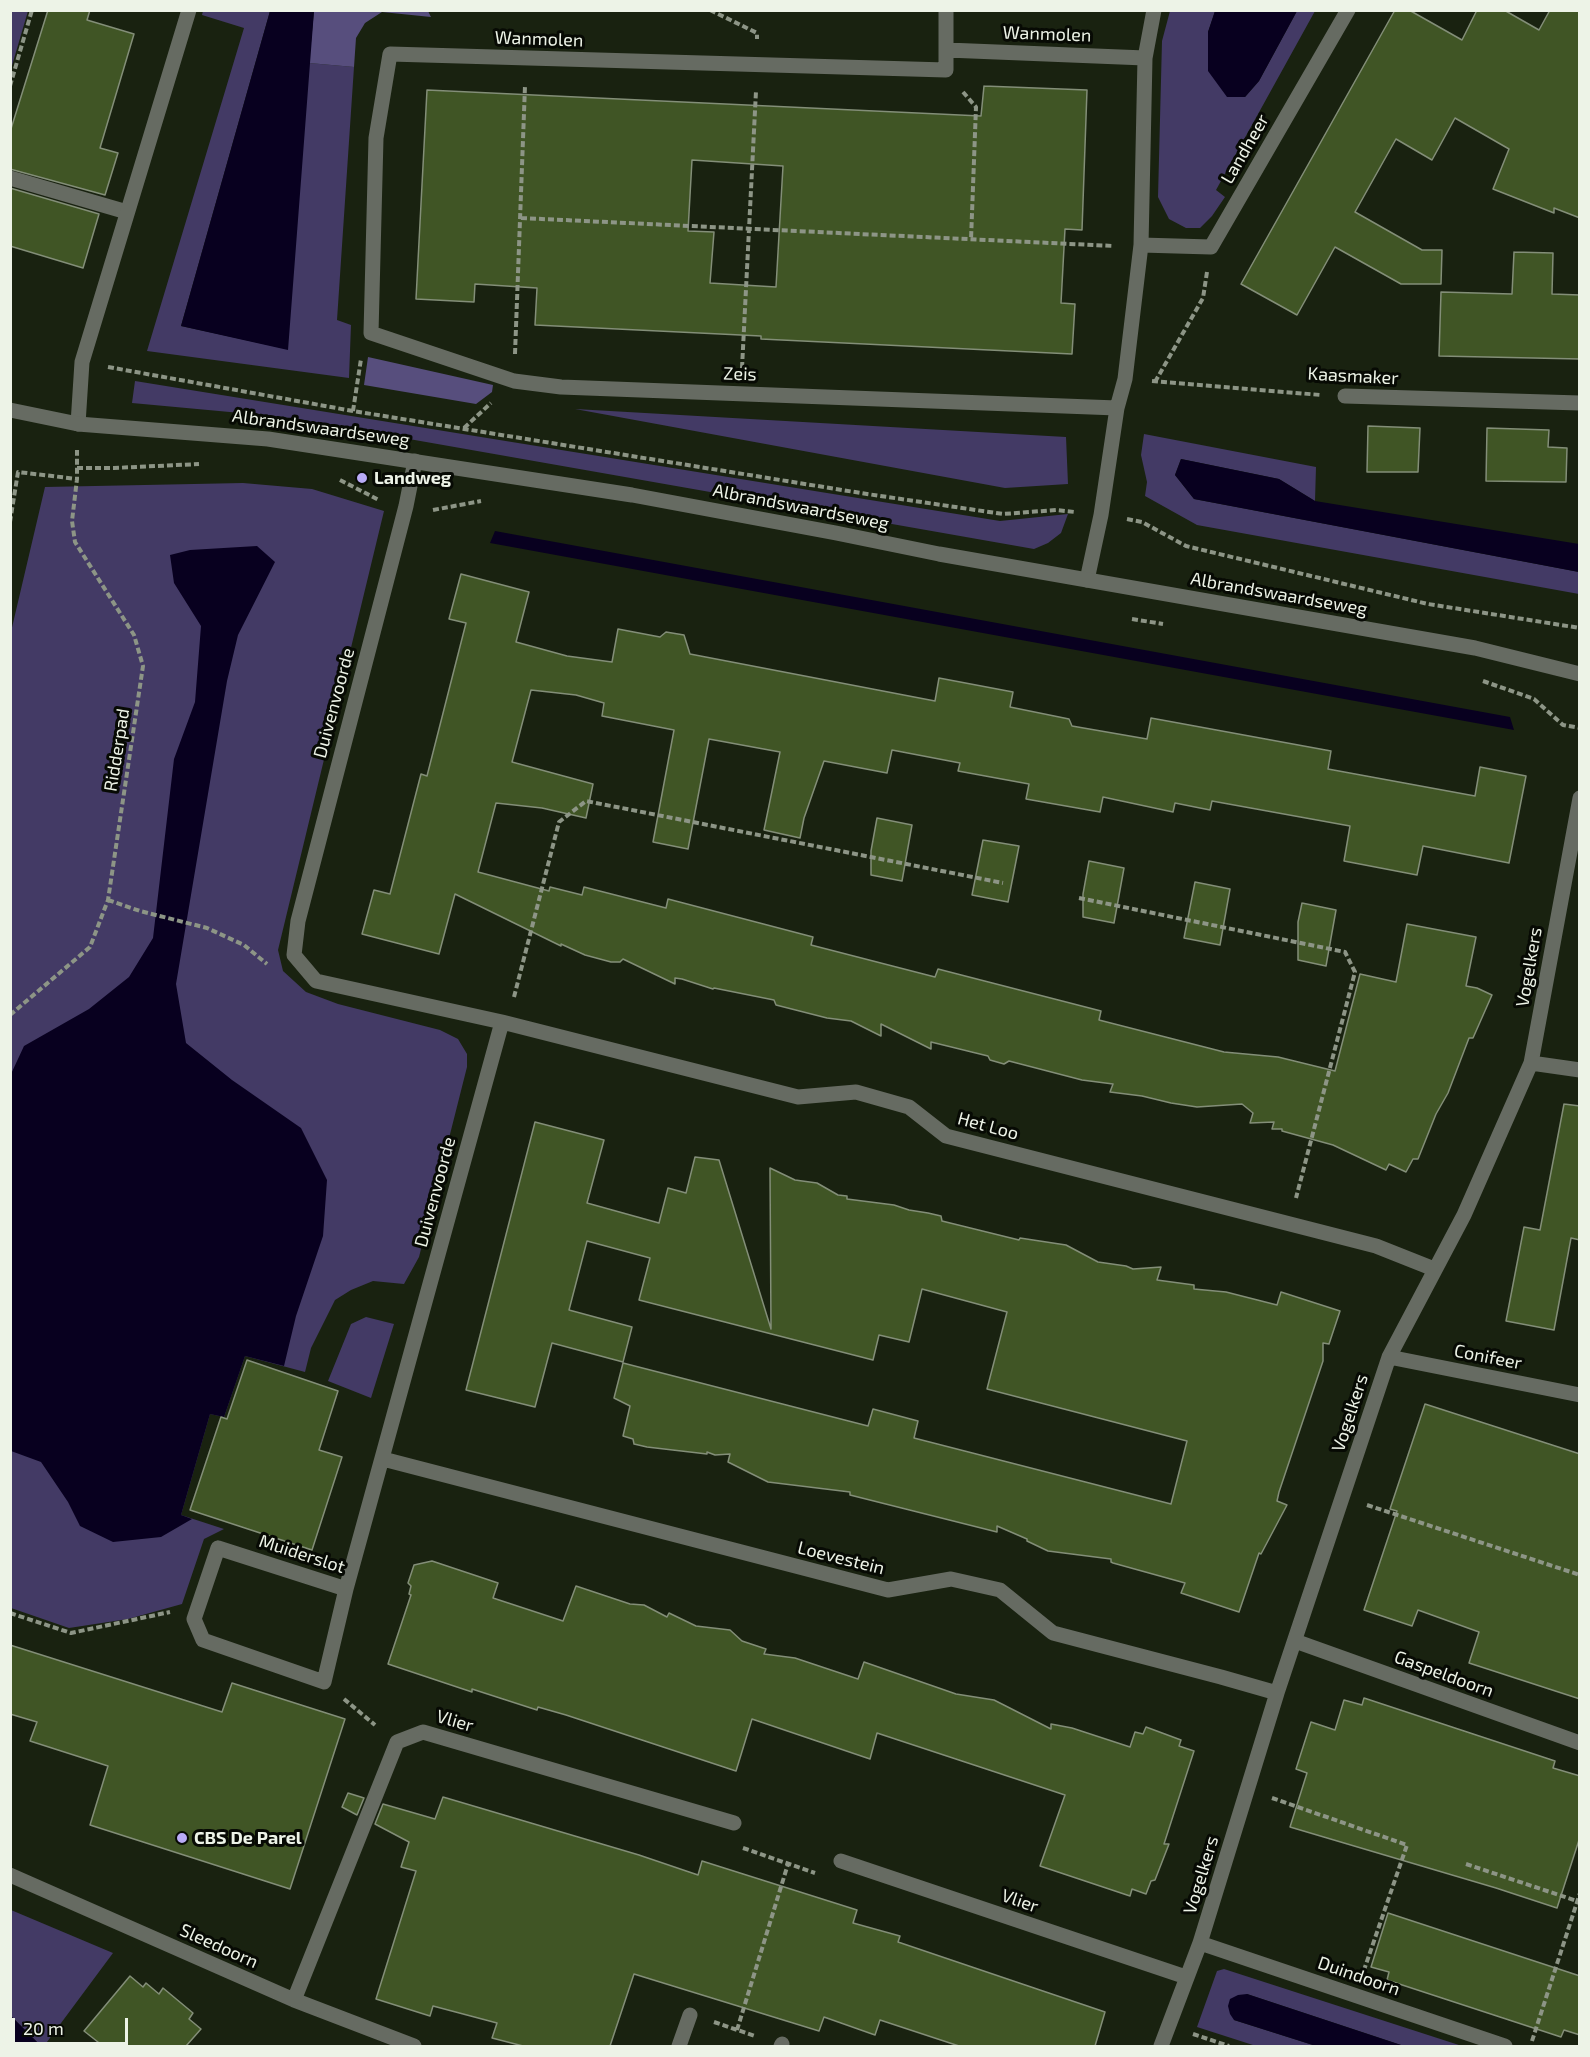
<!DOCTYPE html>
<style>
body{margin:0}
#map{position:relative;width:1590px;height:2057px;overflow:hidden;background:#192210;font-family:"Exo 2",sans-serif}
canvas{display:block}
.frame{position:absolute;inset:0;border:12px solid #edf3e7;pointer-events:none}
.scale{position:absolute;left:12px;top:2018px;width:116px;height:27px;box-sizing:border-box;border:3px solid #edf3e7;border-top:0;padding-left:8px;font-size:18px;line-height:21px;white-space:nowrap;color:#edf3e7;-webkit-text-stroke:4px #070a04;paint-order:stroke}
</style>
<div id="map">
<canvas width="1590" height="2057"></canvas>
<div class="frame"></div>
<div class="scale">20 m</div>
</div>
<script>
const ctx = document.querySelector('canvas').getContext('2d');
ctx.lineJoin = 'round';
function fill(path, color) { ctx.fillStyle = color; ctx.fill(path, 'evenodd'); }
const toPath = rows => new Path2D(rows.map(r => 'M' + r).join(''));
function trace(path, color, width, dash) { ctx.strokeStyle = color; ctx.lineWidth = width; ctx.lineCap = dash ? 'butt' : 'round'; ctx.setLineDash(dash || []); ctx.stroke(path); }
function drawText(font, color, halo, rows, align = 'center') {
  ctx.font = font + ' "Exo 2",sans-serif'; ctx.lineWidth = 6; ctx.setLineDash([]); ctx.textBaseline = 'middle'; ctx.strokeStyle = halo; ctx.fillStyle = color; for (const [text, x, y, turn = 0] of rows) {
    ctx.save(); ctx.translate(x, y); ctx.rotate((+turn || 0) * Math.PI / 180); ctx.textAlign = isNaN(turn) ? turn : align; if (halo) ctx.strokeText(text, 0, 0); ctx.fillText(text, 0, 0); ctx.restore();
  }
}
const green = toPath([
 [11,10,28,11,11,69,10,11],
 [203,11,270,11,181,326,287,349,309,63,354,67,337,320,351,325,349,378,147,351,244,28,202,15],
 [1170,11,1215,11,1208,32,1245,97,1259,81,1297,11,1315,11,1216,190,1225,197,1212,216,1200,228,1186,228,1169,219,1158,197,1162,41],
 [135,381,1000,521,1068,514,1061,533,1048,543,1034,549,284,417,132,403],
 [575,409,1066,437,1068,484,1005,488],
 [1144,434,1316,467,1315,501,1279,479,1181,459,1175,475,1194,499,1579,572,1579,594,1197,525,1145,496,1147,482,1141,455],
 [243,483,312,489,384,511,278,950,283,971,306,992,338,1004,440,1030,458,1039,467,1054,467,1067,419,1257,404,1284,373,1281,351,1290,335,1300,311,1348,305,1372,245,1356,224,1417,210,1414,181,1515,224,1529,204,1539,182,1604,128,1619,69,1628,11,1608,10,636,45,487],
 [366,1317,394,1324,371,1398,328,1381,351,1324],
 [11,1910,113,1953,44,2046,41,2046,11,2016],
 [1224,1969,1462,2046,1404,2046,1247,1994,1234,2020,1316,2046,1256,2046,1197,2027,1217,1971]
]);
const forest = toPath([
 [314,11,428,11,431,17,382,12,365,23,356,38,354,67,309,63],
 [368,357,493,385,492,392,476,404,364,385]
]);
const water = toPath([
 [270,11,314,11,288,350,181,326],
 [1215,11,1297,11,1259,81,1245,97,1227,97,1208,71,1208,32],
 [1181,459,1279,479,1315,501,1579,544,1579,572,1194,499,1175,475],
 [495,531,1510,717,1514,730,490,543],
 [257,546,275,562,238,635,227,681,176,984,186,1043,232,1080,301,1128,327,1180,323,1236,296,1316,284,1366,245,1356,224,1417,210,1414,181,1515,192,1519,161,1537,113,1542,80,1526,68,1502,41,1462,11,1451,11,1074,24,1046,89,1009,129,977,153,938,174,759,195,702,201,626,174,583,170,555,190,550],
 [1247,1994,1404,2046,1316,2046,1234,2020,1230,2014,1228,2006,1230,1999,1238,1995],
 [10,2016,11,2016,41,2046,11,2046]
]);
const building = toPath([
 [48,10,90,10,87,20,134,34,100,148,118,153,105,195,10,169,10,132,48,10],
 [1395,10,1409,10,1462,40,1477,10,1504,10,1539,30,1550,10,1580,10,1580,218,1554,208,1554,213,1493,189,1509,149,1455,118,1432,160,1396,139,1355,212,1422,250,1442,250,1441,284,1401,284,1335,247,1297,315,1241,284,1395,10],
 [984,86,1087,90,1082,230,1065,229,1061,303,1075,304,1072,354,761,339,761,336,535,325,537,288,475,284,474,302,416,299,427,90,981,116,984,86],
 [692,160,783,166,776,287,710,283,714,232,688,231,692,160],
 [10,188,99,214,83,268,10,246,10,188],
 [1514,252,1553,253,1552,294,1580,295,1580,359,1439,356,1441,292,1512,294,1514,252],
 [1368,426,1420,428,1418,472,1367,472,1368,426],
 [1487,428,1549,430,1548,447,1567,448,1566,482,1486,481,1487,428],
 [461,574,529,592,516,642,567,656,612,662,618,629,660,637,666,632,684,635,690,654,935,701,939,678,1013,692,1010,707,1069,719,1072,726,1147,739,1151,718,1331,751,1328,769,1475,796,1480,767,1526,776,1509,863,1423,846,1417,875,1344,861,1350,826,1212,801,1210,810,1175,803,1173,812,1103,797,1100,812,1026,799,1029,784,958,771,960,763,892,750,887,773,824,761,804,818,800,838,764,830,780,752,709,739,688,849,653,842,674,730,602,716,604,703,576,695,531,690,512,762,593,784,586,818,542,808,496,803,478,872,549,891,550,887,582,895,584,887,666,908,668,899,813,937,811,945,935,977,938,969,1101,1011,1099,1020,1224,1052,1278,1057,1335,1071,1360,974,1396,982,1407,924,1476,937,1466,986,1477,988,1492,995,1473,1038,1469,1038,1448,1093,1436,1114,1418,1159,1413,1159,1406,1172,1389,1164,1386,1170,1333,1145,1282,1131,1282,1129,1272,1129,1274,1122,1250,1123,1253,1113,1242,1104,1197,1107,1171,1103,1142,1096,1110,1092,1113,1084,1082,1080,1009,1061,1004,1064,990,1060,988,1056,931,1042,931,1049,881,1024,881,1036,851,1021,827,1018,776,1005,774,1000,714,988,713,989,682,979,675,978,675,984,623,959,620,962,611,962,585,955,561,944,561,946,455,894,439,954,362,934,374,890,390,894,421,774,427,776,466,623,449,619,461,574],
 [877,818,912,825,902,881,871,875,871,851,877,818],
 [983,840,1019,846,1008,902,972,895,983,840],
 [1089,861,1124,868,1114,923,1083,917,1083,894,1089,861],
 [1195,882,1230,889,1220,945,1184,938,1195,882],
 [1302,903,1336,910,1326,966,1298,960,1298,922,1302,903],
 [1564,1104,1580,1106,1580,1240,1571,1238,1554,1330,1506,1321,1524,1227,1540,1230,1564,1104],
 [535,1122,604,1140,587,1203,659,1223,668,1188,686,1193,695,1157,719,1160,771,1329,770,1168,795,1180,817,1183,838,1195,847,1196,847,1199,894,1205,909,1210,928,1213,941,1216,942,1221,1019,1240,1020,1238,1066,1245,1098,1262,1126,1266,1133,1269,1161,1267,1157,1280,1194,1285,1194,1289,1226,1292,1277,1305,1281,1292,1340,1311,1329,1344,1323,1343,1323,1361,1279,1492,1277,1501,1287,1505,1261,1554,1259,1553,1239,1612,1181,1593,1185,1583,1113,1563,1111,1562,1111,1559,1048,1551,1027,1541,1027,1539,997,1526,997,1532,850,1495,850,1492,768,1482,728,1462,730,1454,715,1455,707,1452,707,1454,647,1447,634,1444,633,1439,623,1436,630,1406,614,1398,623,1363,868,1426,873,1409,918,1421,914,1438,1171,1504,1187,1441,987,1389,1007,1312,922,1289,909,1342,879,1335,873,1360,639,1300,650,1258,587,1241,569,1310,632,1327,623,1362,552,1343,535,1407,466,1390,535,1122],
 [247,1360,338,1391,319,1450,342,1457,312,1550,190,1510,221,1417,227,1419,247,1360],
 [1425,1404,1580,1454,1580,1699,1469,1663,1479,1632,1418,1610,1412,1626,1364,1610,1397,1511,1390,1509,1425,1404],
 [432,1561,498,1583,493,1598,563,1621,576,1586,630,1604,644,1605,667,1617,669,1613,696,1626,730,1630,742,1641,766,1649,764,1654,795,1658,858,1679,864,1662,956,1694,994,1700,1051,1729,1051,1724,1072,1728,1130,1747,1135,1732,1143,1734,1146,1727,1181,1740,1179,1746,1194,1751,1164,1844,1169,1844,1155,1880,1151,1881,1146,1894,1132,1889,1130,1896,1040,1866,1065,1795,877,1733,870,1759,752,1719,736,1771,566,1715,538,1707,537,1710,472,1689,472,1692,388,1664,411,1595,409,1594,411,1586,408,1583,414,1565,432,1561],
 [10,1645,222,1712,232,1683,345,1719,290,1889,90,1825,108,1766,30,1741,37,1722,10,1714,10,1645],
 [1364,1698,1555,1761,1553,1768,1580,1776,1580,1837,1557,1908,1496,1888,1290,1827,1307,1773,1296,1769,1311,1722,1335,1730,1344,1700,1362,1705,1364,1698],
 [348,1793,364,1798,357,1815,342,1807,348,1793],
 [443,1797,639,1855,698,1875,702,1861,857,1910,853,1923,900,1936,898,1942,1105,2012,1095,2046,959,2046,880,2020,875,2035,824,2017,819,2031,634,1974,610,2046,523,2046,492,2038,497,2023,433,2006,430,2016,376,1999,416,1871,401,1867,409,1842,375,1824,383,1804,435,1819,443,1797],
 [1388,1913,1580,1976,1580,2035,1564,2030,1561,2037,1387,1980,1389,1972,1371,1967,1388,1913],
 [130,1976,143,1987,146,1983,159,1994,163,1988,193,2013,189,2019,201,2029,186,2046,103,2046,84,2031,130,1976]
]);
const path = toPath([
 [710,10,757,33,757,39],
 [10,86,32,10],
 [963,92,976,107,971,240],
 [521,218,1114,246],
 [515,354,525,86],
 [108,367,353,411,867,494,1003,514,1056,510,1075,512],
 [742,368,756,91],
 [1152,381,1321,395],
 [1155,382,1203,298,1207,272],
 [353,411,361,359],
 [464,428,491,403],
 [77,468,114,468,199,464],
 [340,480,379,500],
 [433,510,481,501],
 [1127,519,1142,522,1186,546,1428,604,1580,628],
 [10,522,18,472,77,479],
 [1132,619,1163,624],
 [1483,681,1534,699,1563,725,1580,728],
 [1079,898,1345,952,1355,972,1296,1198],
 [108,900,140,911,207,928,244,945,267,964],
 [514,997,559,822,586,801,1003,883],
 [10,1015,90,947,108,900,143,666,134,635,75,542,72,521,77,479,77,450],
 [1367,1505,1580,1575],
 [10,1613,71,1633,170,1612],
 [344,1699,375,1725],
 [1272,1798,1407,1845,1364,1970],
 [743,1848,815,1873],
 [1466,1864,1580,1902],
 [714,2022,755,2036],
 [737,2030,788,1864],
 [1193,2034,1229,2046],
 [1532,2041,1580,1893]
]);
const service = toPath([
 [10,178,127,212]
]);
const minor = toPath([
 [946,10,946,70,390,54,376,138,371,333,514,381,561,387,1117,408],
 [947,50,1145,58],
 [1141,245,1211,247,1348,10],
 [1345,396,1580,403],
 [78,424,82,362,189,10],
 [1087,580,1101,515,1117,408,1125,379,1141,245,1145,58,1154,10],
 [502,1022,798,1097,856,1092,909,1107,946,1136,1376,1246,1434,1269],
 [1531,1063,1580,1070],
 [1389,1357,1580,1395],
 [383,1459,888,1590,951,1579,1000,1590,1053,1633,1221,1677,1277,1693],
 [218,1548,346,1589,324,1682,203,1640,194,1619,218,1548],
 [346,1589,502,1022,316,981,294,955,298,921,406,506,415,461],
 [1295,1641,1580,1743],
 [841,1861,1186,1977],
 [10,1875,294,2000,414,2046],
 [1200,1943,1505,2046],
 [294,2000,397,1742,423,1732,734,1823],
 [679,2046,690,2015],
 [781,2046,782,2044],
 [1161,2046,1200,1943,1277,1693,1389,1357,1464,1215,1531,1063,1580,798]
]);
const tertiary = toPath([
 [10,410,78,424,268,439,632,495,836,533,939,554,1475,648,1580,674]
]);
const markers = [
 [362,478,6,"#b9abf7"],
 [182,1838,6,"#b9abf7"]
];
const streetNames = [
 ["Wanmolen",1047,34,2],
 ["Wanmolen",539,39,2],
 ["Landheer",1245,149,-60],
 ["Zeis",740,374,2],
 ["Kaasmaker",1353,376,3],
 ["Albrandswaardseweg",321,428,8],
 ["Albrandswaardseweg",801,507,11],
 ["Albrandswaardseweg",1279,594,10],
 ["Duivenvoorde",334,703,-75],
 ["Ridderpad",117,750,-81],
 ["Vogelkers",1529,967,-80],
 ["Het Loo",988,1126,15],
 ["Duivenvoorde",435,1192,-75],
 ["Conifeer",1488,1357,11],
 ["Vogelkers",1350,1413,-72],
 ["Muiderslot",302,1554,18],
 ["Loevestein",841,1558,14],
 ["Gaspeldoorn",1444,1674,20],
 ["Vlier",455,1721,16],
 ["Vogelkers",1201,1875,-73],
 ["Vlier",1020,1901,19],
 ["Sleedoorn",219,1946,24],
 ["Duindoorn",1359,1976,19]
];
const poiNames = [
 ["Landweg",374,478],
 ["CBS De Parel",194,1838]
];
fill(green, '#433a65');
fill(forest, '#574e7d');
fill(water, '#08001f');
fill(building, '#405525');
trace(building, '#838e78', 1.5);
trace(path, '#8d9586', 4, [6, 3]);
trace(service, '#666b62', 15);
trace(minor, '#666b62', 15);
trace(tertiary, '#666b62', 15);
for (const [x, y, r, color] of markers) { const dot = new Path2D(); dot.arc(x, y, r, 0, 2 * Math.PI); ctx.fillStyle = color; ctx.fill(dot); trace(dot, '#070a04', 2); }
drawText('18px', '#edf3e7', '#070a04', streetNames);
drawText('bold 18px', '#edf3e7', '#070a04', poiNames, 'left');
</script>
